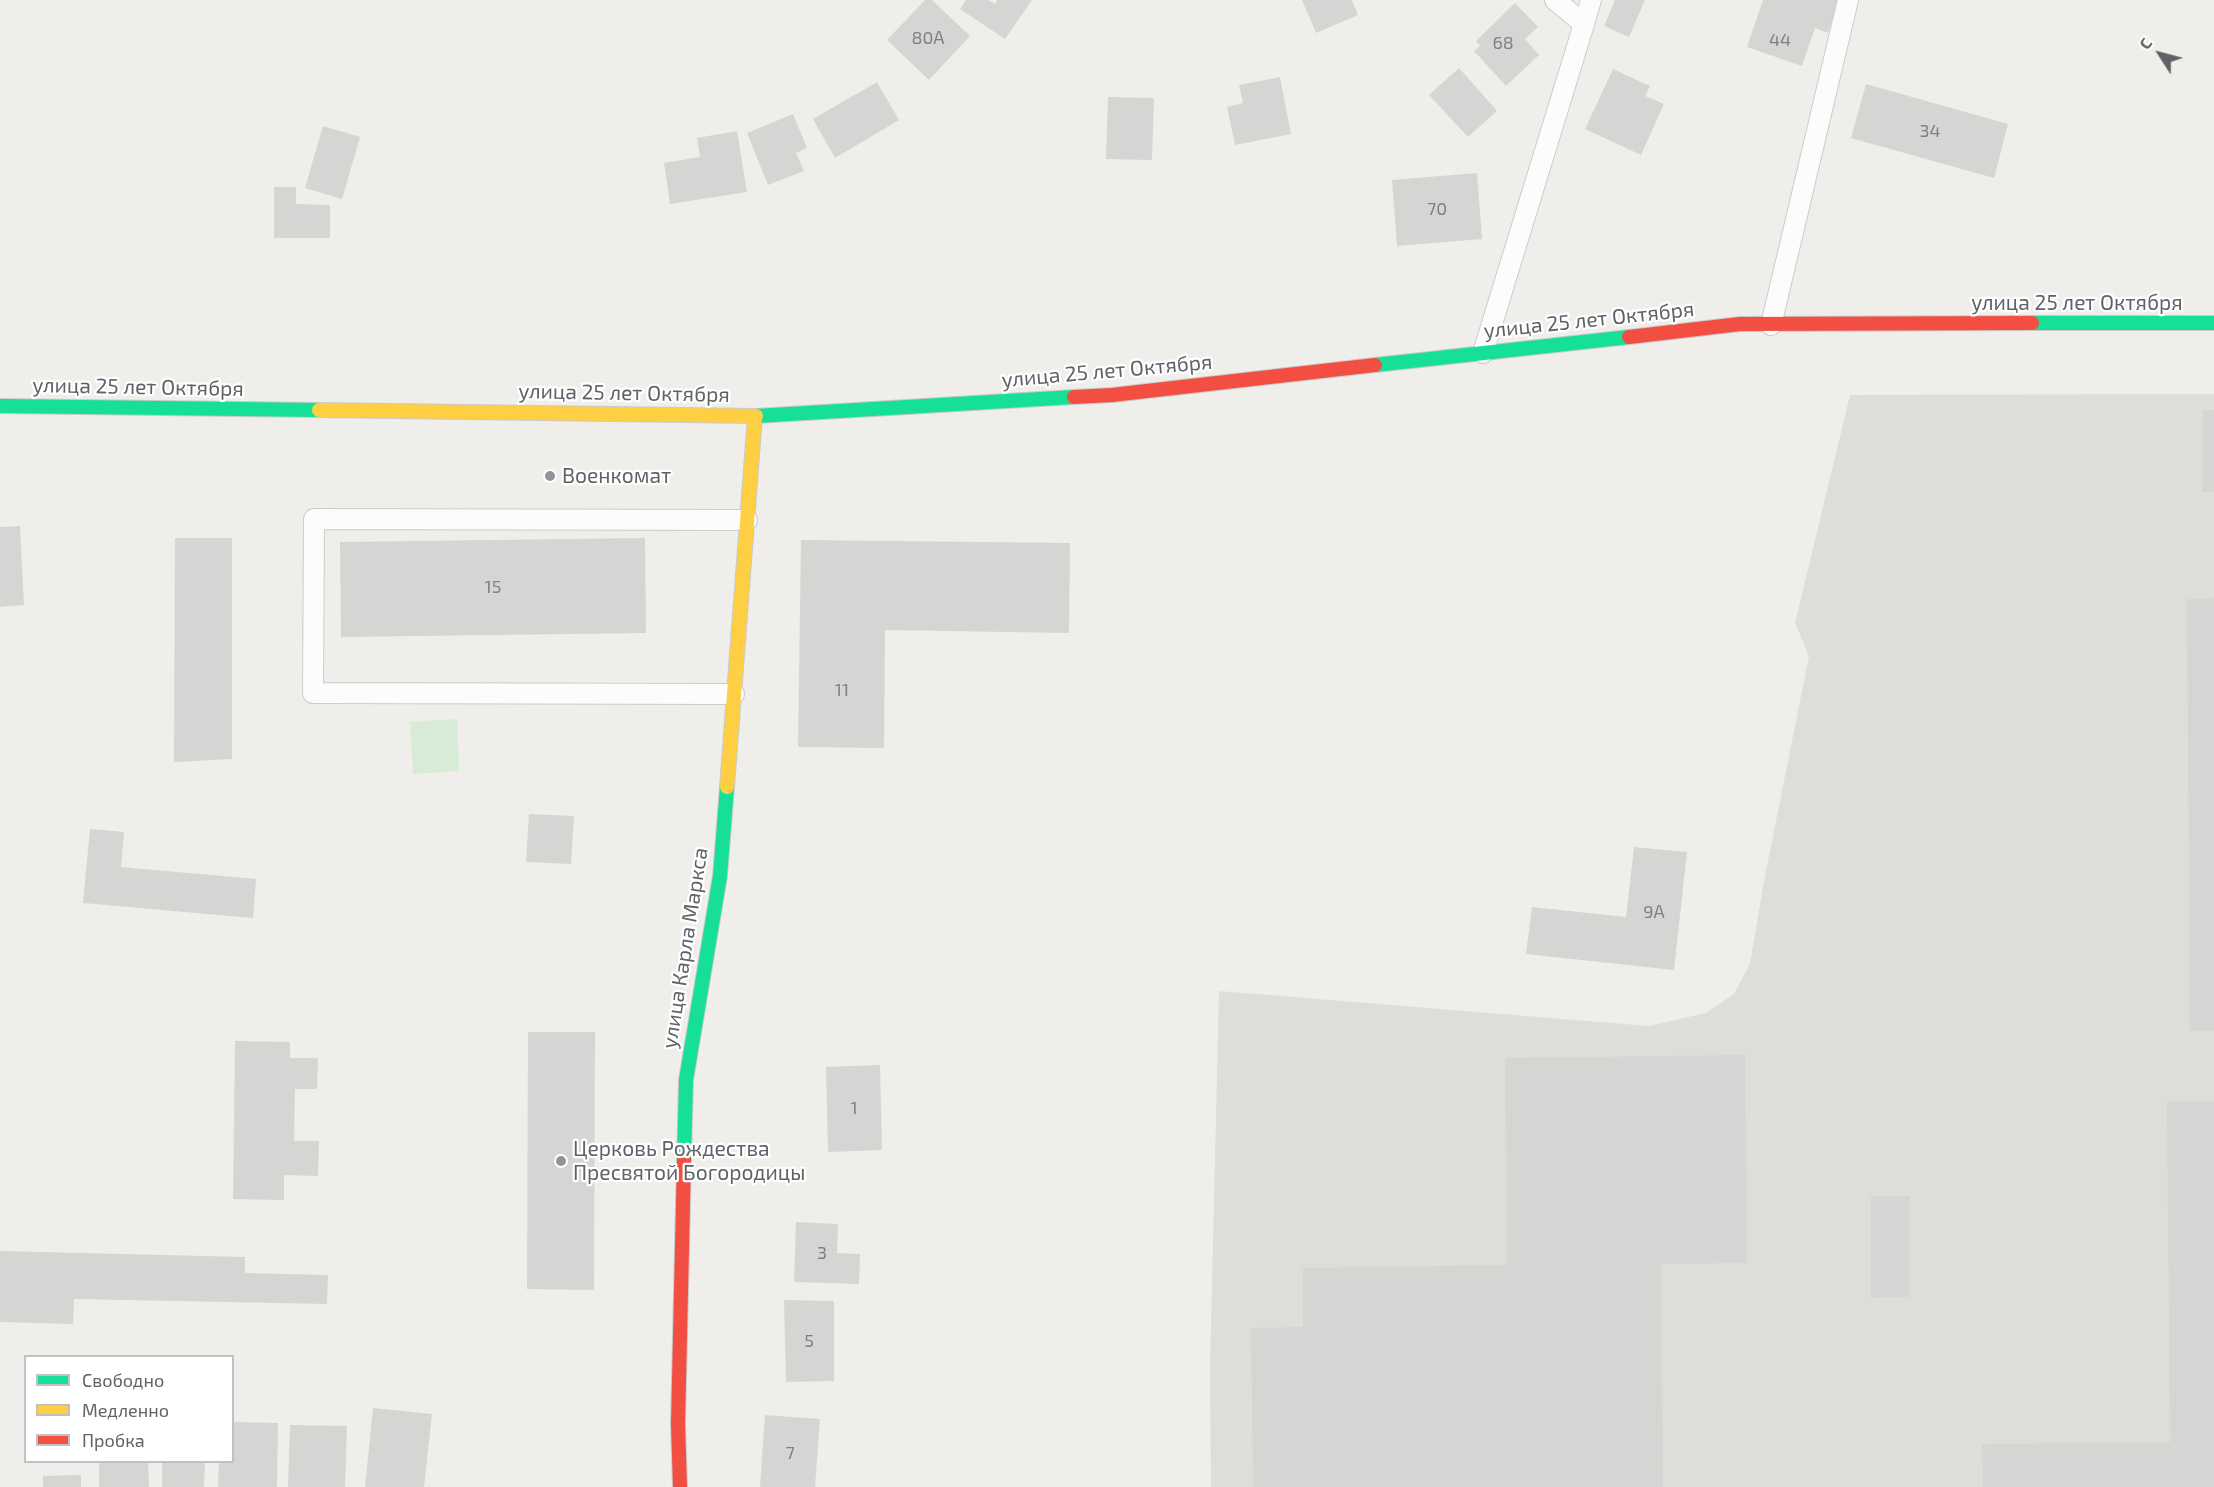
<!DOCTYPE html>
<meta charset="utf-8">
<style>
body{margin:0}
#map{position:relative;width:2214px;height:1487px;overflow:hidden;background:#efeeea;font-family:"Exo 2",sans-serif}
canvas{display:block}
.legend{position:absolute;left:24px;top:1355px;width:210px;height:108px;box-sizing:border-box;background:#fff;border:2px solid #bfc1c3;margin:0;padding:8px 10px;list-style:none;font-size:18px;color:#5f6368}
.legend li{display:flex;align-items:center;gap:12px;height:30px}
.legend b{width:30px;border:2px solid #bfc1c3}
.north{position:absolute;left:2130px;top:24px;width:60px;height:60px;-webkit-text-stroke:4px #fff;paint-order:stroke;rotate:306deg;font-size:16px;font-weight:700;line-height:24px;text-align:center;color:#5f6368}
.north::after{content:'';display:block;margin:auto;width:21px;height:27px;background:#5f6368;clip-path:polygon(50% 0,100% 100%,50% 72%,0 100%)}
</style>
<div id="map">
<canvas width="2214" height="1487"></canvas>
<ul class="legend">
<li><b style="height:8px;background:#16e098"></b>Свободно</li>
<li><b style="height:8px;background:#ffcf43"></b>Медленно</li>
<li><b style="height:8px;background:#f24e42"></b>Пробка</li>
</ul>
<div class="north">С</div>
</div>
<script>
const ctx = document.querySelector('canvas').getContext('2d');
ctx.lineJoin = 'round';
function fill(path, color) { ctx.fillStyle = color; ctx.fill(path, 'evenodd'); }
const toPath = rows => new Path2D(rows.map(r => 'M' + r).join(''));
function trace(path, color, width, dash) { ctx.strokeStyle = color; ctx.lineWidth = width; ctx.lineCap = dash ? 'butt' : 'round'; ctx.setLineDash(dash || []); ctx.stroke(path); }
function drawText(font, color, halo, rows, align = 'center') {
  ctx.font = font + ' "Exo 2",sans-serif'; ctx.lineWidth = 4.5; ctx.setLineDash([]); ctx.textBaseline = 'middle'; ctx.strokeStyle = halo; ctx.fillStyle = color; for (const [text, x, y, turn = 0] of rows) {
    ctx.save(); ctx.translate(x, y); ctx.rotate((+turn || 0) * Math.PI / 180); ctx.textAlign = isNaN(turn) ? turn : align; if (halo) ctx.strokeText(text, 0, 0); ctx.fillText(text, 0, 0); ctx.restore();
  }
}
const industrial = toPath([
 [2214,394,2214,1487,1211,1487,1210,1368,1219,991,1649,1026,1706,1013,1734,994,1750,964,1764,881,1809,656,1795,623,1850,395]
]);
const green = toPath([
 [457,719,459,771,413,774,410,722]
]);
const building = toPath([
 [925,0,932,0,970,36,929,80,887,40],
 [966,0,988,0,995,4,997,0,1032,0,1005,39,960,9],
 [1302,0,1352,0,1358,15,1316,33],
 [1615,0,1645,0,1629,37,1604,26],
 [1763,0,1839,0,1828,33,1815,28,1802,66,1747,47],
 [1515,3,1538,27,1525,39,1539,55,1506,86,1474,51,1480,46,1476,41],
 [1459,68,1497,111,1468,137,1429,95],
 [1613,69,1650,86,1645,96,1664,104,1641,155,1585,129],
 [1280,77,1291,134,1235,145,1227,107,1243,103,1239,85],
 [877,82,899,120,835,158,813,119],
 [1866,84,2008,124,1994,178,1851,138],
 [1108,97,1154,98,1152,160,1106,159],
 [793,114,807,148,796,153,804,171,768,185,747,133],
 [323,126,360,137,342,199,305,188],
 [737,131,747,192,670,204,664,163,700,157,697,138],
 [1477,173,1482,239,1397,246,1392,180],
 [274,187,296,187,296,204,330,205,330,238,274,238],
 [2203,410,2214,410,2214,492,2202,492],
 [20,526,24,605,0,607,0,527],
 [175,538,232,538,232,759,174,762],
 [645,538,646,633,341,637,340,542],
 [801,540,1070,543,1069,633,885,630,884,748,798,747],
 [2214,598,2214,1031,2190,1031,2187,599],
 [529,814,574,816,571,864,526,862],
 [90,829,124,832,121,867,256,879,253,918,83,903],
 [1634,847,1687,852,1674,970,1526,954,1532,907,1626,917],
 [528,1032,595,1032,594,1290,527,1289],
 [235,1041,290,1042,290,1058,318,1058,317,1089,295,1089,294,1141,319,1141,318,1176,284,1175,284,1200,233,1199],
 [1745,1055,1747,1263,1661,1264,1663,1487,1253,1487,1251,1328,1303,1327,1303,1268,1507,1265,1505,1058],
 [880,1065,882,1150,828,1152,826,1067],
 [2167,1101,2214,1101,2214,1487,1983,1487,1982,1444,2170,1442],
 [1871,1196,1910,1196,1909,1297,1871,1298],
 [796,1222,838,1224,837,1253,860,1254,859,1284,794,1282],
 [0,1251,245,1257,245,1273,328,1275,327,1304,74,1299,73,1324,0,1322],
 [784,1300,834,1301,834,1381,786,1382],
 [373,1408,432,1414,424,1487,365,1487],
 [765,1415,820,1419,815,1487,760,1487],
 [232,1422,278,1423,277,1487,218,1487,219,1462,232,1462],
 [290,1425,347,1426,345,1487,288,1487],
 [99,1462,148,1462,149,1487,99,1487],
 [162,1462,205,1462,204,1487,162,1487],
 [81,1475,81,1487,43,1487,43,1476]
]);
const lane = toPath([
 [1584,24,1591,0],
 [1771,325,1848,0],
 [1483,353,1584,24,1555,0],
 [734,694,313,693,314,519,747,520]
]);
const fast = toPath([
 [2032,323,2214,323],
 [1375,365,1629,337],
 [0,406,319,410],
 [756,416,1074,397],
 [684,1159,686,1080,720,876,727,787]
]);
const slow = toPath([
 [319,410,756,416],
 [727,787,755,416]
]);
const jam = toPath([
 [1629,337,1740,324,2032,323],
 [1074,397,1112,395,1375,365],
 [680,1487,678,1424,684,1159]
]);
const markers = [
 [550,476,6,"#919496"],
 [561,1161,6,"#919496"]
];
const numberNames = [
 ["80А",928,38],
 ["44",1780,40],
 ["68",1503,43],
 ["34",1930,131],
 ["70",1437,209],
 ["15",493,587],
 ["11",842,690],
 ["9А",1654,912],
 ["1",854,1108],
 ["3",822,1253],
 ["5",809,1341],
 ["7",790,1453]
];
const streetNames = [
 ["улица 25 лет Октября",2077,303],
 ["улица 25 лет Октября",1589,320,-6],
 ["улица 25 лет Октября",1107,371,-5],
 ["улица 25 лет Октября",138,387,1],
 ["улица 25 лет Октября",624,393,1],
 ["улица Карла Маркса",685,948,-81]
];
const poiNames = [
 ["Военкомат",562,476],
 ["Церковь Рождества",573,1149],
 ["Пресвятой Богородицы",573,1173]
];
fill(industrial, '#dfddda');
fill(green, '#d8ebd6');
fill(building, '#d6d5d3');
trace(lane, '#cbcccc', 22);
trace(fast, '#cacacb', 16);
trace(slow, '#cacacb', 16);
trace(jam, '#cacacb', 16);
trace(lane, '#fdfcfc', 20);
trace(fast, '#16e098', 14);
trace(slow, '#ffcf43', 14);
trace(jam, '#f24e42', 14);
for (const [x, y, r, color] of markers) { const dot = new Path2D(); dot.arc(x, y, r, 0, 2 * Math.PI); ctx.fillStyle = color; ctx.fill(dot); trace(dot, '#fff', 2); }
drawText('18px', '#7e8184', null, numberNames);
drawText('21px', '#5f6368', '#fff', streetNames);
drawText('21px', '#5f6368', '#fff', poiNames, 'left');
</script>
